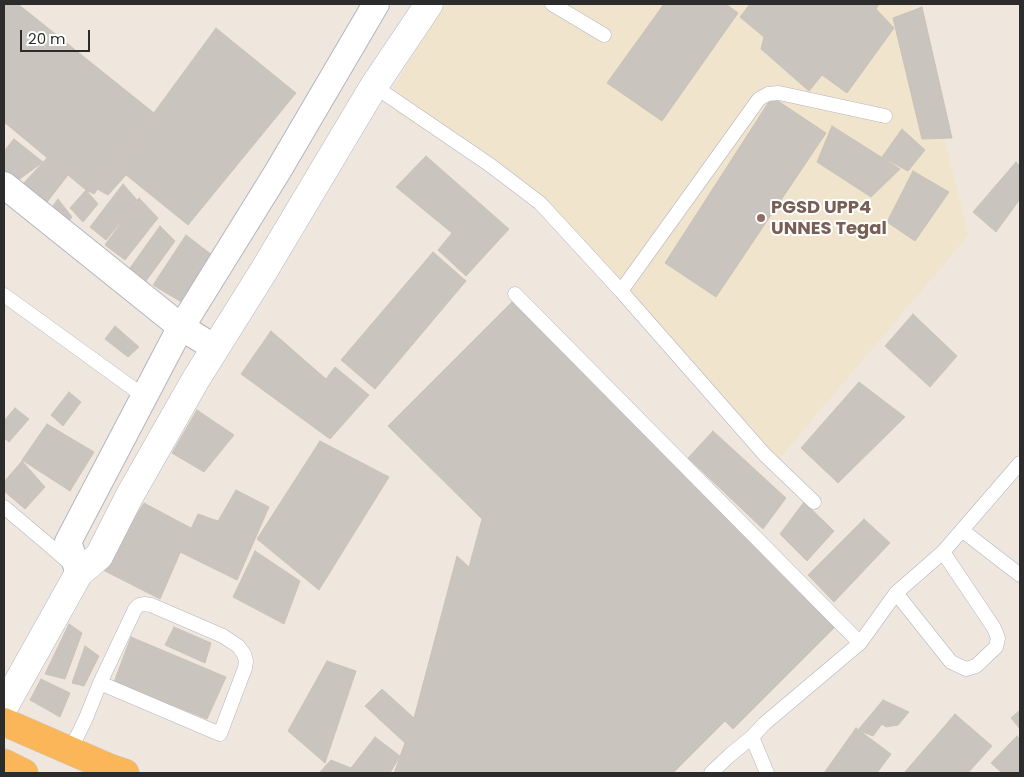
<!DOCTYPE html>
<style>
body{margin:0}
#map{position:relative;width:1024px;height:777px;overflow:hidden;background:#efe7de;font-family:Poppins,sans-serif}
canvas{display:block}
.frame{position:absolute;inset:0;border:5px solid #2c2c2c;pointer-events:none}
.scale{position:absolute;left:20px;top:30px;width:70px;height:22px;box-sizing:border-box;border:2px solid #2c2c2c;border-top:0;padding-left:6px;font-size:15px;line-height:18px;white-space:nowrap;color:#2c2c2c;-webkit-text-stroke:4px #fff;paint-order:stroke}
</style>
<div id="map">
<canvas width="1024" height="777"></canvas>
<div class="frame"></div>
<div class="scale">20 m</div>
</div>
<script>
const ctx = document.querySelector('canvas').getContext('2d');
ctx.lineJoin = 'round';
function fill(path, color) { ctx.fillStyle = color; ctx.fill(path, 'evenodd'); }
const toPath = rows => new Path2D(rows.map(r => 'M' + r).join(''));
function trace(path, color, width, dash) { ctx.strokeStyle = color; ctx.lineWidth = width; ctx.lineCap = dash ? 'butt' : 'round'; ctx.setLineDash(dash || []); ctx.stroke(path); }
function drawText(font, color, halo, rows, align = 'center') {
  ctx.font = font + ' Poppins,sans-serif'; ctx.lineWidth = 4; ctx.setLineDash([]); ctx.textBaseline = 'middle'; ctx.strokeStyle = halo; ctx.fillStyle = color; for (const [text, x, y, turn = 0] of rows) {
    ctx.save(); ctx.translate(x, y); ctx.rotate((+turn || 0) * Math.PI / 180); ctx.textAlign = isNaN(turn) ? turn : align; if (halo) ctx.strokeText(text, 0, 0); ctx.fillText(text, 0, 0); ctx.restore();
  }
}
const education = toPath([
 [444,4,910,4,969,235,779,459,542,201,396,113,392,90]
]);
const building = toPath([
 [4,4,18,4,154,113,94,194,86,190,4,122,4,4],
 [664,4,726,4,738,13,662,121,607,83,664,4],
 [750,4,879,4,876,9,894,28,847,93,822,75,809,91,761,49,764,37,740,17,750,4],
 [922,7,952,138,922,139,893,18,922,7],
 [216,28,296,93,188,225,115,166,216,28],
 [772,97,826,133,716,297,665,263,772,97],
 [832,126,900,169,871,197,817,162,832,126],
 [902,129,925,150,908,171,882,157,902,129],
 [14,139,43,162,17,181,4,170,4,151,14,139],
 [426,156,509,229,466,276,438,250,452,233,396,187,426,156],
 [47,158,68,175,44,206,22,185,47,158],
 [1016,162,1020,166,1020,199,996,232,973,212,1016,162],
 [115,166,126,175,108,195,97,189,115,166],
 [913,171,949,192,915,241,887,222,913,171],
 [123,184,138,201,106,240,90,227,123,184],
 [86,190,98,204,83,222,70,208,86,190],
 [139,198,158,218,125,260,105,245,139,198],
 [58,199,72,217,66,225,49,211,58,199],
 [160,226,175,241,146,281,130,268,160,226],
 [186,235,212,255,183,303,153,285,186,235],
 [433,252,466,281,375,389,341,360,433,252],
 [512,302,837,625,733,729,725,721,673,773,394,773,405,743,365,706,382,689,414,718,457,556,469,567,482,519,388,426,512,302],
 [913,314,957,356,930,387,885,346,913,314],
 [115,326,139,347,128,357,105,339,115,326],
 [271,331,326,379,335,367,369,395,330,439,241,374,271,331],
 [859,382,905,417,838,483,801,448,859,382],
 [69,392,81,402,63,426,51,415,69,392],
 [15,408,29,419,9,442,4,438,4,421,15,408],
 [197,410,234,435,204,472,172,453,197,410],
 [47,424,94,452,70,491,22,460,47,424],
 [713,431,786,498,763,529,688,458,713,431],
 [320,441,389,477,319,590,257,539,320,441],
 [22,461,45,487,25,509,4,491,4,482,22,461],
 [236,490,269,507,237,580,180,552,198,514,218,521,236,490],
 [804,502,834,531,807,561,780,534,804,502],
 [144,503,191,528,160,599,101,569,144,503],
 [864,519,890,543,834,602,808,575,864,519],
 [255,551,300,581,284,624,233,597,255,551],
 [69,624,82,633,65,679,45,674,69,624],
 [174,627,211,643,205,663,165,645,174,627],
 [131,637,226,677,207,719,114,682,131,637],
 [85,646,99,656,84,686,72,683,85,646],
 [327,661,356,671,325,763,288,731,327,661],
 [41,679,70,693,60,717,30,700,41,679],
 [883,700,909,712,898,725,886,727,882,724,873,736,858,730,883,700],
 [1020,710,1020,729,1011,718,1020,710],
 [955,714,992,746,968,773,904,773,955,714],
 [856,728,891,754,877,773,824,773,856,728],
 [1017,736,1020,739,1020,773,1002,773,991,763,1017,736],
 [375,737,400,756,390,773,319,773,331,760,351,768,375,737]
]);
const service = toPath([
 [552,4,604,35],
 [374,86,490,165,540,203,621,291,765,455,814,502],
 [621,291,759,99,768,94,779,93,885,116],
 [515,294,860,643],
 [4,295,145,397],
 [4,507,49,545,72,565],
 [963,531,1020,575],
 [896,593,951,662,966,669,976,666,996,647,998,638,994,628,943,552],
 [752,737,767,773],
 [70,751,86,718,100,683,135,609,139,605,144,604,151,605,223,636,238,646,244,654,246,661,245,668,220,734,100,683],
 [711,773,730,755,752,737,764,724,860,643,896,593,943,552,1020,463]
]);
const minor = toPath([
 [4,185,181,327,215,348],
 [79,573,68,542,177,334,278,171,376,4]
]);
const tertiary = toPath([
 [4,707,79,573,99,556,130,495,196,379,263,272,374,86,429,4]
]);
const trunk = toPath([
 [4,722,110,768,125,773],
 [4,763,24,773]
]);
const markers = [
 [761,218,5,"#8d6e63"]
];
const educationNames = [
 ["PGSD UPP4",771,208],
 ["UNNES Tegal",771,229]
];
fill(education, '#f1e4cd');
fill(building, '#cac4be');
trace(building, '#cac3b8', 1);
trace(service, '#b2b5c1', 15);
trace(minor, '#b2b5c1', 28);
trace(tertiary, '#b2b5c1', 29);
trace(trunk, '#c8c8c8', 29);
trace(service, '#fff', 14);
trace(minor, '#fff', 26);
trace(tertiary, '#fff', 28);
trace(trunk, '#fcb65a', 28);
for (const [x, y, r, color] of markers) { const dot = new Path2D(); dot.arc(x, y, r, 0, 2 * Math.PI); ctx.fillStyle = color; ctx.fill(dot); trace(dot, '#fff', 2); }
drawText('bold 18px', '#785e54', '#fff', educationNames, 'left');
</script>
